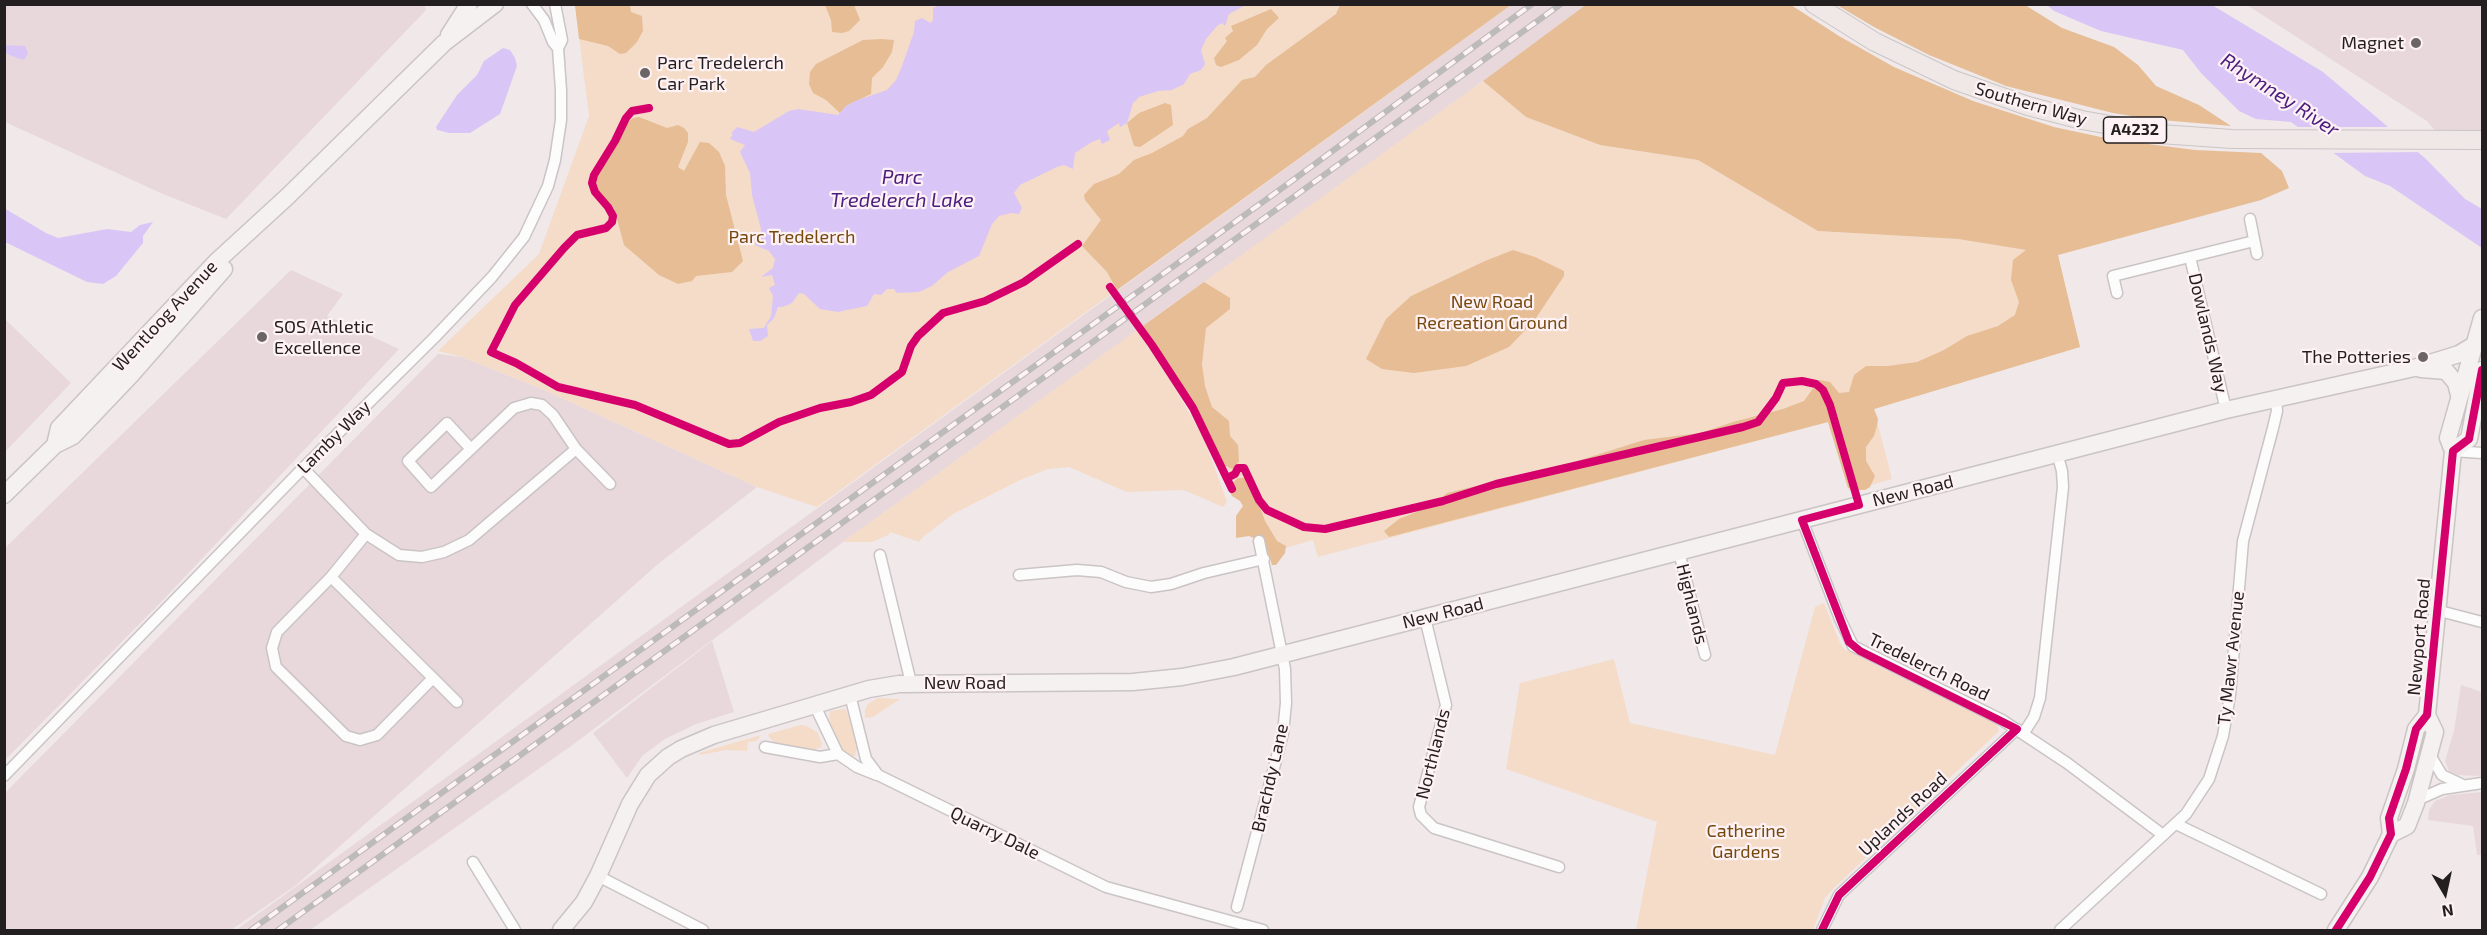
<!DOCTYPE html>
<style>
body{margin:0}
#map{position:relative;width:2487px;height:935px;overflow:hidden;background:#f0e8e9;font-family:"Exo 2",sans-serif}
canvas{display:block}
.frame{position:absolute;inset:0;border:6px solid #231e1f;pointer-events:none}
.north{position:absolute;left:2415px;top:863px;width:60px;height:60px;-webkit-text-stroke:4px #fef2f5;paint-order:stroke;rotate:171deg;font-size:16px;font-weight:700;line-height:24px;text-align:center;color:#231e1f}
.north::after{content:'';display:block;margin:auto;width:21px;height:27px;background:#231e1f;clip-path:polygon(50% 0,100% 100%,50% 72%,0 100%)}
</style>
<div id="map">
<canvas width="2487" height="935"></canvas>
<div class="frame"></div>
<div class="north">N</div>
</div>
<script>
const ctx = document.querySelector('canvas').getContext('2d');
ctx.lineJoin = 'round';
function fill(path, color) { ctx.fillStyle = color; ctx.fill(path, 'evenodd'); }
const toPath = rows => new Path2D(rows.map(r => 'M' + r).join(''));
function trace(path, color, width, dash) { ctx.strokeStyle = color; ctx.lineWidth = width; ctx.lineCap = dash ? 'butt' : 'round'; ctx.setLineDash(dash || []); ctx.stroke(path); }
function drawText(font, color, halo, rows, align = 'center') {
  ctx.font = font + ' "Exo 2",sans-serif'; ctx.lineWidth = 4.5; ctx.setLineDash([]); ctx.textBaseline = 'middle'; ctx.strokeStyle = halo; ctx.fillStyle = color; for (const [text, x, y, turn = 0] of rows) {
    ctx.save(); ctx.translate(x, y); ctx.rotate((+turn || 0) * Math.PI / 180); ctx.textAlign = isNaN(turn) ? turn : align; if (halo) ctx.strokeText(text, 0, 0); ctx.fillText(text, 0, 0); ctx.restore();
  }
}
const built = toPath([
 [424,4,426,10,226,219,163,194,5,122,4,5],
 [1511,5,1587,5,1405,138,843,542,571,746,310,930,236,930],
 [2247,5,2482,5,2482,132,2437,133,2427,121],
 [291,270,343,294,327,316,399,349,164,599,5,760,5,548],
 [5,319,71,383,5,452,4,452],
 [438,354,462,357,542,389,757,487,658,564,295,886,231,930,5,930,5,793],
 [712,641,734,712,696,724,665,739,643,755,627,778,593,733],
 [2461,685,2482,692,2482,776,2458,775,2449,771,2445,761,2454,731],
 [2482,792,2482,855,2477,855,2473,826,2428,820,2429,810,2435,801,2450,795]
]);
const green = toPath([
 [575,5,1511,5,1117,290,1113,285,1107,289,1111,294,817,507,757,487,542,389,462,357,438,351,539,254,589,116],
 [1483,81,1526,117,1600,145,1698,160,1818,231,1958,239,2057,255,2080,347,1874,409,1892,479,1849,491,1828,422,1318,557,1313,540,1271,552,1195,406,1143,326],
 [1137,330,1174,386,1205,441,1227,502,1223,507,1184,490,1127,492,1069,467,1048,469,1020,480,953,514,923,537,919,542,890,532,888,535,872,542,843,542],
 [1824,603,1840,643,1846,651,1849,649,1866,660,1997,724,1999,731,1834,888,1825,898,1813,930,1636,930,1657,822,1506,769,1520,683,1614,659,1630,723,1775,755,1815,607],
 [878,698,900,699,873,717,865,718,865,710,868,704],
 [845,709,848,713,857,748,855,756,851,757,840,747,835,739,829,718,830,711],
 [801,725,807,726,818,733,822,744,821,747,814,750,777,745,769,737,768,734],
 [761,735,757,741,748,742,747,751,726,750,700,755,699,753]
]);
const forest = toPath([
 [1587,4,1791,5,1839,36,1894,67,1973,101,2054,127,2110,139,2195,150,2261,153,2282,171,2289,188,2261,200,2058,255,2080,347,1874,409,1878,419,1877,426,1874,436,1866,447,1866,461,1875,476,1870,487,1865,490,1859,490,1856,487,1848,488,1828,422,1389,537,1384,531,1399,519,1431,506,1447,493,1571,463,1644,440,1700,433,1733,422,1783,409,1804,401,1819,380,1830,382,1839,393,1849,392,1854,375,1866,366,1888,366,1917,362,1944,350,1967,336,1998,326,2015,315,2019,302,2011,280,2013,260,2026,250,1958,239,1818,231,1698,160,1600,145,1526,117,1483,81],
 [575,5,630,5,631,12,642,16,643,31,637,42,626,53,620,54,608,46,579,39],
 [825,5,854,5,860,20,849,31,842,33,832,32,831,20],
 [1340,5,1511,5,1117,290,1107,272,1082,246,1101,220,1085,200,1084,195,1094,184,1119,174,1134,160,1152,153,1183,136,1188,129,1207,118,1242,80,1255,77,1266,65,1336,14],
 [1837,5,2025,5,2062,28,2114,47,2138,65,2156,86,2199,105,2231,126,2150,119,2113,113,2006,86,1929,55,1874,27],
 [1271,9,1279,18,1267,29,1257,45,1239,60,1221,67,1216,65,1214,58,1227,41,1225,38,1233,31,1231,26],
 [882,39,894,40,892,52,883,67,872,78,871,94,846,106,840,113,826,100,813,93,809,84,810,72,816,64,863,40],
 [1165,103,1171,105,1173,125,1140,147,1134,146,1127,123,1139,113],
 [639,117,667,128,678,125,684,128,688,133,688,142,678,167,684,171,700,142,709,143,719,152,725,166,726,195,743,261,732,272,696,276,692,281,678,284,659,275,624,245,614,208,598,190,596,179,616,145,626,124,633,118],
 [1513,250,1535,257,1564,271,1564,276,1534,321,1509,347,1466,366,1414,373,1382,369,1366,359,1386,319,1411,296,1485,261],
 [1204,282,1230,298,1230,309,1206,328,1202,364,1205,386,1212,407,1229,421,1230,436,1238,445,1239,461,1233,469,1225,466,1195,406,1143,326],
 [1238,478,1247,478,1251,482,1265,521,1277,541,1286,546,1285,553,1276,565,1272,565,1269,555,1256,539,1249,536,1236,538,1236,516,1243,506,1240,501,1232,496,1228,487]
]);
const water = toPath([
 [967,4,1246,5,1229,14,1225,26,1222,23,1217,26,1206,39,1201,50,1205,64,1201,70,1190,74,1184,84,1172,90,1158,91,1139,97,1133,103,1127,123,1120,127,1119,123,1107,131,1110,140,1102,144,1100,139,1092,142,1075,153,1073,169,1064,165,1057,167,1020,185,1014,193,1022,208,1019,214,1011,213,999,216,992,224,979,256,948,272,932,286,919,292,897,293,894,289,887,289,881,295,874,294,867,306,847,310,838,312,820,309,804,294,799,293,792,303,783,307,778,307,774,318,767,325,768,336,760,341,753,341,749,329,764,328,771,316,773,296,769,288,775,285,772,275,761,277,773,268,775,259,769,251,755,245,755,241,760,238,761,229,752,195,750,173,740,152,745,145,730,139,733,134,731,133,737,127,754,132,789,111,798,109,838,115,846,106,855,101,887,90,896,80,902,66,914,32,915,21,922,18,930,23,933,20,933,8,939,5],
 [2047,5,2212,5,2323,72,2426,159,2465,199,2482,209,2482,248,2390,186,2365,176,2291,122,2256,119,2239,111,2201,73,2183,50,2101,31,2054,11],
 [4,45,25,46,28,53,24,60,17,58,5,53],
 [503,48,510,50,515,58,517,66,500,114,470,133,449,133,437,130,436,127,457,95,477,75,484,61],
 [4,208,46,233,58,238,107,229,131,232,140,225,153,222,143,236,143,243,116,276,103,284,87,282,5,242]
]);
const pier = toPath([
 [2293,127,2391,127,2422,152,2328,153]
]);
const street = toPath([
 [532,4,544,20,553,42,558,48],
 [2250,219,2257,254],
 [2190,257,2226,410],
 [2117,293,2113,276,2254,241],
 [471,449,447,423,408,461,431,487,514,408,531,403,542,405,553,415,576,449,610,484],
 [2453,451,2482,453],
 [303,468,366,534,399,555,422,557,444,552,469,540,576,449],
 [1802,520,1840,619,1853,646,2002,720,2067,763,2163,835],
 [1679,552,1705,655],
 [880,555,911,683],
 [1019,575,1077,570,1101,572,1126,582,1151,587,1171,584,1204,573,1264,559],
 [331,577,366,534],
 [2436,610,2482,622],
 [1425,618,1446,705,1419,807,1421,815,1434,828,1559,867],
 [433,678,377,735,360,740,346,736,276,667,272,648,277,632,331,577,433,678,457,702],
 [850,695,866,759,878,775,1106,887,1263,930],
 [815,706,838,754,857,767,877,775],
 [2023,734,2034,717,2040,698,2063,487,2062,471,2057,453],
 [765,747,820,757,838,754],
 [2430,755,2442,775,2461,784],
 [4,776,303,468,434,338,492,277,524,237,548,186,555,160,561,120,561,90,558,48,562,40,555,4],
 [2417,800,2442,789,2482,783],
 [2176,824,2321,894],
 [473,862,515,930],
 [598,876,703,930],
 [1237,907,1275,764,1283,733,1286,703,1285,669,1259,541],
 [1822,930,1839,895,2017,729],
 [2060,930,2186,814,2209,779,2223,736,2230,695,2243,541,2273,428,2277,411,2276,398]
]);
const secondary = toPath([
 [449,35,469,4],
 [2421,369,2446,371,2456,383,2459,395],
 [55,445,59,428,216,262,288,196,444,43,495,4],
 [2453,451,2469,439,2482,370],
 [4,495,55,445,73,436,131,375,224,269],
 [2391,834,2407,826,2416,803,2435,732,2427,715],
 [561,930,584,902,598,876,630,804,648,775,668,757,681,749,714,735,869,689,899,684,1133,682,1182,677,1234,667,2226,410,2414,368,2459,354,2474,345],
 [2336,930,2370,877,2391,834,2389,818,2406,769,2416,729,2427,715,2453,451,2448,438,2482,318]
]);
const primary = toPath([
 [1814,4,1875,42,1954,80,2028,106,2082,120,2160,134,2232,139,2482,140]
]);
const rail = toPath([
 [251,930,1285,186,1532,4],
 [278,930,1561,4]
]);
const cycleway = toPath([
 [649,108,632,111,626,118,615,141,594,175,592,183,595,192,608,207,613,216,612,222,606,228,577,235,564,248,515,305,491,352,516,363,558,387,635,405,729,444,740,443,779,422,820,408,851,402,871,395,902,372,911,346,918,336,943,313,985,301,1024,282,1078,244],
 [1110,287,1152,345,1193,408,1232,489],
 [1227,478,1235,474,1238,468,1244,468,1259,500,1267,510,1304,527,1325,529,1443,501,1496,484,1743,427,1758,422,1776,398,1783,383,1802,381,1816,384,1823,390,1830,405,1859,505,1802,520,1849,642,1860,651,2017,729,1839,895,1822,930],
 [2336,930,2370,877,2391,834,2389,818,2406,769,2416,729,2427,715,2453,451,2469,439,2482,370]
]);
const markers = [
 [2416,43,6,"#6b6566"],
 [645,73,6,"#6b6566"],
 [262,337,6,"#6b6566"],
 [2423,357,6,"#6b6566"]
];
const shields = [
 [2135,130,63]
];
const shieldNames = [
 ["A4232",2135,130]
];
const poiNames = [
 ["Magnet",2404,43],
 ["Parc Tredelerch",657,63,"left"],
 ["Car Park",657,84,"left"],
 ["SOS Athletic",274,327,"left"],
 ["Excellence",274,348,"left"],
 ["The Potteries",2411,357]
];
const streetNames = [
 ["Southern Way",2031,104,16],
 ["Wentloog Avenue",165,316,-47],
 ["Dowlands Way",2208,333,77],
 ["Lamby Way",334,437,-45],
 ["New Road",1913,491,-14],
 ["Highlands",1692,604,76],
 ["New Road",1443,613,-14],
 ["Newport Road",2419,637,-85],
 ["Ty Mawr Avenue",2231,658,-84],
 ["Tredelerch Road",1929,667,26],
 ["New Road",965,683],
 ["Northlands",1433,754,-76],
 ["Brachdy Lane",1270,778,-77],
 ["Uplands Road",1903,814,-43],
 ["Quarry Dale",995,833,26]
];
const parkNames = [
 ["Parc Tredelerch",792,237],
 ["New Road",1492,302],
 ["Recreation Ground",1492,323],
 ["Catherine",1746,831],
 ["Gardens",1746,852]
];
const waterNames = [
 ["Rhymney River",2280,95,33],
 ["Parc",902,177],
 ["Tredelerch Lake",902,200]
];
fill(built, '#e8d8db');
fill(green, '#f4dcc9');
fill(forest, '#e6bd94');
fill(water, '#d9c6f6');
fill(pier, '#f0e8e9');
trace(street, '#cac4c5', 13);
trace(secondary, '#cac4c5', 19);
trace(primary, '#c9c6c6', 20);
trace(street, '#fdfcfc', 10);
trace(secondary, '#f6f1f1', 16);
trace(primary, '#f0e8e6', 18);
trace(rail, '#bcbaba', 6);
trace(rail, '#fef2f5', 4, [11]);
trace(cycleway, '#d6006c', 8);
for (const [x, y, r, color] of markers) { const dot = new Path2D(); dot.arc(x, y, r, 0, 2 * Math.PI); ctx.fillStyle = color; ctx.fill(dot); trace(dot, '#fef2f5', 2); }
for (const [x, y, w] of shields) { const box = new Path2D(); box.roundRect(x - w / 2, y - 13, w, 26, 4.5); ctx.fillStyle = '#fef2f5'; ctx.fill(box); trace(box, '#231e1f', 1.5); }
drawText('bold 16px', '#231e1f', null, shieldNames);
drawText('18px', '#231e1f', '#fef2f5', poiNames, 'right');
drawText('18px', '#231e1f', '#fef2f5', streetNames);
drawText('18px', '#75480d', '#fef2f5', parkNames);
drawText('italic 20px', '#4a1c7e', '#fef2f5', waterNames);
</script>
